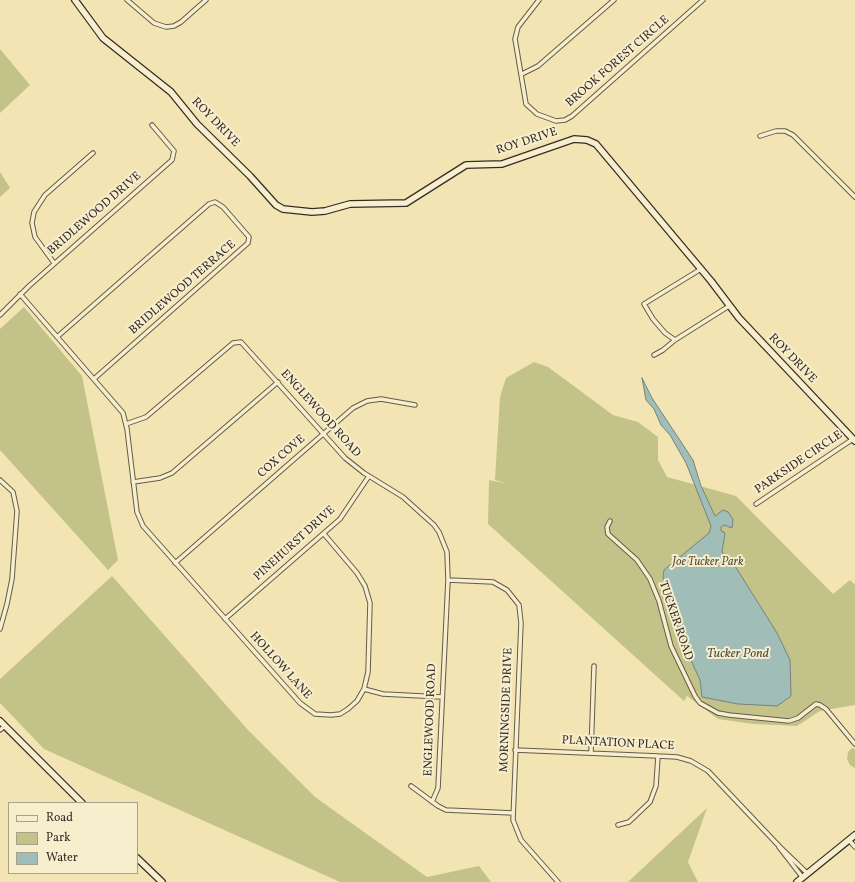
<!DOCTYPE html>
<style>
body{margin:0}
#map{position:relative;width:855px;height:882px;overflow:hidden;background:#f3e5b3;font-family:Vollkorn,serif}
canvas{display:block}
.legend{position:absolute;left:8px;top:802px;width:130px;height:72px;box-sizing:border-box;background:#f7eece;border:1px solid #aaa08a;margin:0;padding:5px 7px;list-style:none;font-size:12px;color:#362b25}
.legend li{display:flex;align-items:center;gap:8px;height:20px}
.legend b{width:20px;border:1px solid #aaa08a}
</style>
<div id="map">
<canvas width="855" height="882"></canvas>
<ul class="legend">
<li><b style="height:5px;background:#f7eece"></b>Road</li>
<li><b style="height:11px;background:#c3c288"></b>Park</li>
<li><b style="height:11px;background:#a0bdb7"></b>Water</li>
</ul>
</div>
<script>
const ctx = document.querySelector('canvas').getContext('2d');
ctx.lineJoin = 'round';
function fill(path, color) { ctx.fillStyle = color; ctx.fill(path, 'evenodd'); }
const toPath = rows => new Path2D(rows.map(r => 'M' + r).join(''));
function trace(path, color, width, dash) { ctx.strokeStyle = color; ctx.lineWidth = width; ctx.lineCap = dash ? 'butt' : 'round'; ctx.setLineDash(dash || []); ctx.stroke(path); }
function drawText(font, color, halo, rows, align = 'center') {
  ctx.font = font + ' Vollkorn,serif'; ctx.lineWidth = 4; ctx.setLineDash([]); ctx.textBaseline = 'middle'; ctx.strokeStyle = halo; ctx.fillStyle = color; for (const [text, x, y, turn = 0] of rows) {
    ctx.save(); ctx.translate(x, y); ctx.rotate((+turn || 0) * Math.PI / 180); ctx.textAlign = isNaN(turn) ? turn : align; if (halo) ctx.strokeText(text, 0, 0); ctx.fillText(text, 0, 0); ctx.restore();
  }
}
const green = toPath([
 [0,49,30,85,0,113],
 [0,172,10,188,0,197],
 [24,307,82,376,118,560,108,570,0,450,0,329],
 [534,362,548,367,613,415,638,422,658,437,658,460,667,477,736,496,833,594,850,580,855,585,855,705,820,711,797,726,753,724,718,719,687,696,684,701,488,524,489,480,508,484,495,480,500,397,506,378],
 [112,576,248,730,315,797,427,877,479,866,491,882,340,882,44,749,0,703,0,679],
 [852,748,855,749,855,768,850,765,847,759,848,752],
 [707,808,688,862,698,882,628,882]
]);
const water = toPath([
 [642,378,652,398,693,460,701,486,715,516,723,510,728,512,733,519,732,528,724,525,721,527,721,531,724,532,725,534,722,551,725,558,735,566,777,633,790,660,791,696,777,706,738,704,702,697,700,680,680,636,663,577,664,570,709,533,711,526,686,463,670,435,661,425,654,409,646,400,642,378]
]);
const street = toPath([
 [127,0,154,23,166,27,174,26,181,22,206,0],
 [539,0,518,27,515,39,526,104,537,114,556,121,565,120,572,116,703,0],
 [522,74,538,66,614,0],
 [760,136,776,131,785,131,793,135,855,197],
 [54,263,35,237,32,223,34,212,45,195,93,153],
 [701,269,644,304,653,319,665,333,675,340,729,306],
 [20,294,123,413,127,429,137,512,143,526,300,703,315,714,331,715,340,714,348,709,357,701,364,689,368,672,370,603,365,586,357,573,324,534],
 [0,315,29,286,172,160,174,151,152,125],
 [57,337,209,204,215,202,223,207,249,237,248,243,95,378],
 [654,355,663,350,675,340],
 [126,424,146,417,233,343,241,342,345,458,364,473,403,497,434,525,439,532,447,552,448,580,438,788,432,802],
 [0,480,13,492,17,511,12,579,7,604,0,629],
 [133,482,160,478,172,473,278,382],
 [756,504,853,439],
 [610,521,607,527,608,534,637,560,650,579,659,601,671,646,695,696,700,703,718,713,729,715,789,721,798,718,816,704,820,705,826,709,855,744],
 [175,563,353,408,367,401,381,399,415,405],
 [448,580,493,582,507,590,519,605,521,623,513,820,521,840,558,882],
 [225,619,340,519,369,476],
 [364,689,383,694,442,697],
 [0,730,5,726],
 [515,750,658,756,677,757,691,761,708,771,779,846,808,874],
 [591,753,594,666],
 [411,786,438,806,446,810,513,813],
 [618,825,629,822,650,802,656,786,658,756],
 [849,840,855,847],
 [779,847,803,878]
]);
const secondary = toPath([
 [75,0,103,38,171,92,197,124,250,176,276,205,283,209,312,212,325,211,350,204,406,203,466,165,502,164,574,139,587,140,596,144,711,281,739,318,855,441],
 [0,721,82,803],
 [137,858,162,882],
 [797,882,855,835]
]);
const streetNames = [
 ["BROOK FOREST CIRCLE",618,62,-41],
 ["ROY DRIVE",215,123,46],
 ["ROY DRIVE",527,142,-18],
 ["BRIDLEWOOD DRIVE",95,214,-41],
 ["BRIDLEWOOD TERRACE",183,288,-41],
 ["ROY DRIVE",792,359,46],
 ["ENGLEWOOD ROAD",320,414,48],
 ["COX COVE",282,457,-41],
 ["PARKSIDE CIRCLE",799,463,-34],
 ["PINEHURST DRIVE",295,544,-42],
 ["TUCKER ROAD",675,621,71],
 ["HOLLOW LANE",280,666,48],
 ["MORNINGSIDE DRIVE",507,710,-88],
 ["ENGLEWOOD ROAD",431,720,-88],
 ["PLANTATION PLACE",618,744,3]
];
const parkNames = [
 ["Joe Tucker Park",708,563]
];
const waterNames = [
 ["Tucker Pond",738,655]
];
fill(green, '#c3c288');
fill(water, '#a0bdb7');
trace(water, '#76837d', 1);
trace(street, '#655a48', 5.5);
trace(secondary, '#362b25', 8);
trace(street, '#f7eece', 3.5);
trace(secondary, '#f7eece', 5.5);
drawText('12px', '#362b25', '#f7eece', streetNames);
drawText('italic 12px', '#59513e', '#f7eece', parkNames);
drawText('italic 13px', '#50504a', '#f7eece', waterNames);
</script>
